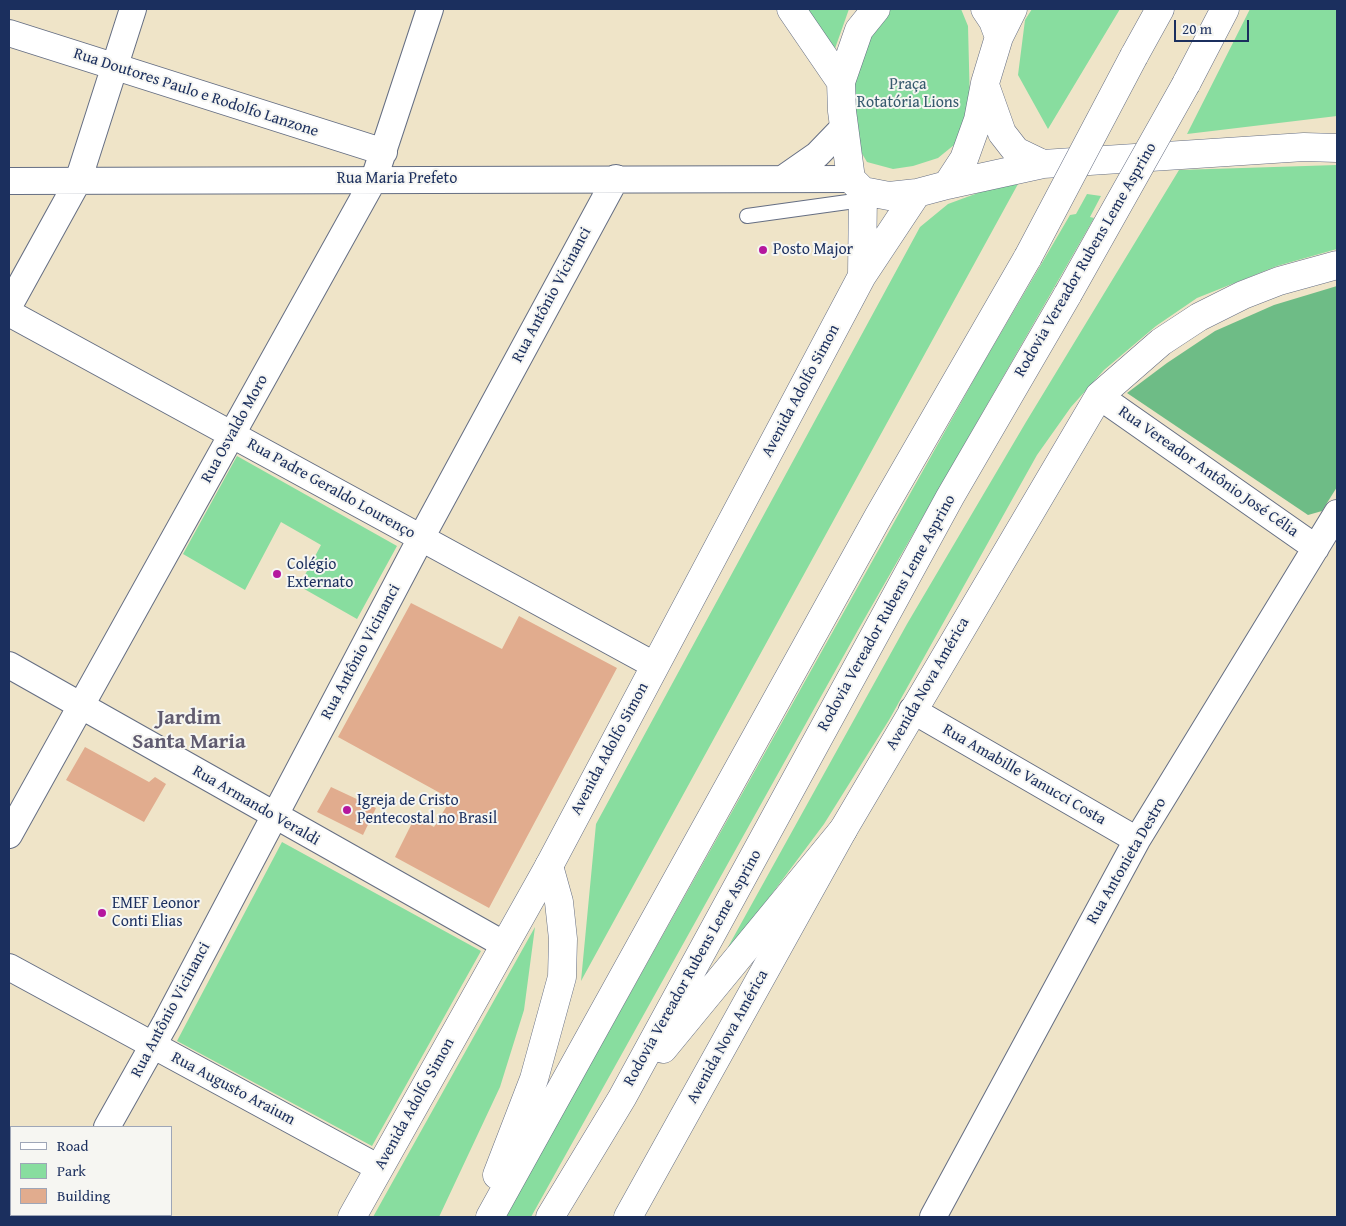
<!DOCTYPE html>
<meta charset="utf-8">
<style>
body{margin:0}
#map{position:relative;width:1346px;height:1226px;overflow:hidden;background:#efe4c8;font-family:"Gentium Book Plus",serif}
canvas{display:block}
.frame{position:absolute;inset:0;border:10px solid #1b2f5e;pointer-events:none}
.legend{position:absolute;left:10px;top:1126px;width:162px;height:90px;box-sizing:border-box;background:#f6f6f2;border:1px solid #9ea6b7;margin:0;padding:6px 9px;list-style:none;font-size:15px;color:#1b2f5e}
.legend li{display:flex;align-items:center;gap:10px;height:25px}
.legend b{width:25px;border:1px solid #9ea6b7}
.scale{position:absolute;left:1174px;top:20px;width:75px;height:22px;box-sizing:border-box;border:2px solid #1b2f5e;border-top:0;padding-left:6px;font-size:15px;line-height:18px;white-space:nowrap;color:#1b2f5e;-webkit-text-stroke:4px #f6f6f2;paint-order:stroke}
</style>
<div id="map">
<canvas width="1346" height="1226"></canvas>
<div class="frame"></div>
<ul class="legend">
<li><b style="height:6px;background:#fff"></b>Road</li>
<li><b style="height:14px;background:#88dd9f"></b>Park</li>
<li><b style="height:14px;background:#e1ac8e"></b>Building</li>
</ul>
<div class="scale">20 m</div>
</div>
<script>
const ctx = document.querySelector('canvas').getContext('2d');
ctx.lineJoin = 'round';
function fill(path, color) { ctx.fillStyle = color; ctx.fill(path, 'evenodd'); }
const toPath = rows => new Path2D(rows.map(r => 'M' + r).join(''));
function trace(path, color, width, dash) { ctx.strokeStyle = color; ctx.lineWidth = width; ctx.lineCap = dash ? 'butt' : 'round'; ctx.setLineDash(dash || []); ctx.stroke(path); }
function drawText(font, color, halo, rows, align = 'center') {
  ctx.font = font + ' "Gentium Book Plus",serif'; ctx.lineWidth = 4; ctx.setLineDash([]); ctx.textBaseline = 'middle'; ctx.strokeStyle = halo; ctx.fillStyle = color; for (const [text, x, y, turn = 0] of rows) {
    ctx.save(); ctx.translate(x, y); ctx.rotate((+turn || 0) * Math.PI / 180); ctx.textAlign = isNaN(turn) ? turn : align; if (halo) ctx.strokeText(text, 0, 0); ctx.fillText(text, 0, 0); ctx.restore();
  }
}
const green = toPath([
 [805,9,849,9,832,57],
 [884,9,961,9,968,26,970,105,962,127,954,145,938,158,913,166,893,169,867,162,854,140,847,109,865,31],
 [1032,9,1120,9,1048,129,1018,75,1025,20],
 [1250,9,1337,9,1337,116,1187,134],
 [1337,165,1337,249,1277,266,1197,298,1156,326,1104,370,1071,407,1037,455,889,720,824,824,733,946,728,947,907,624,1026,422,1179,170],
 [1018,184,581,981,596,824,920,227,948,204,986,190],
 [1087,194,1101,196,1090,217,1094,218,858,630,531,1217,505,1217,981,367,1070,215,1076,214],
 [237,456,397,546,357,619,299,586,321,545,281,522,245,590,183,554],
 [282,842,481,951,372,1146,177,1041],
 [535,927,524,1010,500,1087,439,1217,373,1217]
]);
const forest = toPath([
 [1337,286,1337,487,1322,511,1308,515,1127,393,1167,363,1215,331,1274,305]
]);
const building = toPath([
 [411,603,502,649,519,616,617,668,489,908,395,857,415,817,434,827,451,799,338,737],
 [85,747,149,782,155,777,166,784,144,822,66,780],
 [331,787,376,808,363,835,317,812]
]);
const lane = toPath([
 [747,216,862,200]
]);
const street = toPath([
 [9,33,384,152],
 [784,178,817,155,844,127],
 [9,181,851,179],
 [9,306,78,181,133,9],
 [9,313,654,665],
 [1099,396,1316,548],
 [9,665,505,945],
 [912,710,1137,840],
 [9,835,374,179,430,9],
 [9,967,379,1168],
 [107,1127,166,1022,421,538,616,178],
 [56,1217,58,1215],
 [933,1217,1137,840,1337,513]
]);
const secondary = toPath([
 [791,9,841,82],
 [876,9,859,30,841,82,842,111,851,179,863,191,889,196,917,193,947,185,964,159,978,120,985,83,999,37,1013,9],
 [985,9,993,21,999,37],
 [985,85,1002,133,1016,151,1043,164],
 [947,185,1043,164,1304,147,1337,148],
 [862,276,863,191],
 [352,1217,549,866,862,276,917,193],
 [628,1217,843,830,1099,396,1161,342,1199,317,1243,295,1279,281,1337,265]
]);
const highway = toPath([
 [1134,56,1160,9],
 [1186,84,1225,9],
 [663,1049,843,830],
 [497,1175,534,1079,562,977,563,939,559,902,549,866],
 [490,1217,878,517,1028,257],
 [550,1217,622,1098,950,497,1068,294]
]);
const highwayBridge = toPath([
 [1028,257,1134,56],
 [1068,294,1186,84]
]);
const markers = [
 [763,250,5,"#b5179e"],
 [277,574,5,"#b5179e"],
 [347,810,5,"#b5179e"],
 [102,913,5,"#b5179e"]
];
const parkNames = [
 ["Praça",908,85],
 ["Rotatória Lions",908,103]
];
const streetNames = [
 ["Rua Doutores Paulo e Rodolfo Lanzone",196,93,18],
 ["Rua Maria Prefeto",397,179],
 ["Rodovia Vereador Rubens Leme Asprino",1086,260,-60],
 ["Rua Antônio Vicinanci",552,295,-62],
 ["Avenida Adolfo Simon",801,391,-62],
 ["Rua Osvaldo Moro",235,429,-61],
 ["Rua Vereador Antônio José Célia",1208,472,35],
 ["Rua Padre Geraldo Lourenço",331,489,29],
 ["Rodovia Vereador Rubens Leme Asprino",887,613,-61],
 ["Rua Antônio Vicinanci",361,652,-62],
 ["Avenida Nova América",928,684,-60],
 ["Avenida Adolfo Simon",610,749,-62],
 ["Rua Amabille Vanucci Costa",1024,775,30],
 ["Rua Armando Veraldi",256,806,30],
 ["Rua Antonieta Destro",1127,861,-60],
 ["Rodovia Vereador Rubens Leme Asprino",693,968,-61],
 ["Rua Antônio Vicinanci",171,1010,-62],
 ["Avenida Nova América",728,1037,-61],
 ["Rua Augusto Araium",233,1089,28],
 ["Avenida Adolfo Simon",415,1104,-61]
];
const poiNames = [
 ["Posto Major",773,250],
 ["Colégio",287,565],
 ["Externato",287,583],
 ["Igreja de Cristo",357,801],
 ["Pentecostal no Brasil",357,819],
 ["EMEF Leonor",112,904],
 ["Conti Elias",112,922]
];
const districtNames = [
 ["Jardim",189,719],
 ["Santa Maria",189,743]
];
fill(green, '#88dd9f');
fill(forest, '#6ebc86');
fill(building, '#e1ac8e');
trace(lane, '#656e83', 16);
trace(street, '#656e83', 28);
trace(secondary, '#656e83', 29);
trace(highway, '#656e83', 29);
trace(lane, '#fff', 14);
trace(street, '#fff', 26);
trace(secondary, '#fff', 28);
trace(highway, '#fff', 28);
trace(highwayBridge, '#656e83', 29, []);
trace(highwayBridge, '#fff', 28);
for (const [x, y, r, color] of markers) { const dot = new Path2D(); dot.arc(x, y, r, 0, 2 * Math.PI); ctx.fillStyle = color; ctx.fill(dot); trace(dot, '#f6f6f2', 2); }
drawText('16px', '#365a6e', '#f6f6f2', parkNames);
drawText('16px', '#1b2f5e', '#f6f6f2', streetNames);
drawText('16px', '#1b2f5e', '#f6f6f2', poiNames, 'left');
drawText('bold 21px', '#605b6f', '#f6f6f2', districtNames);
</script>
